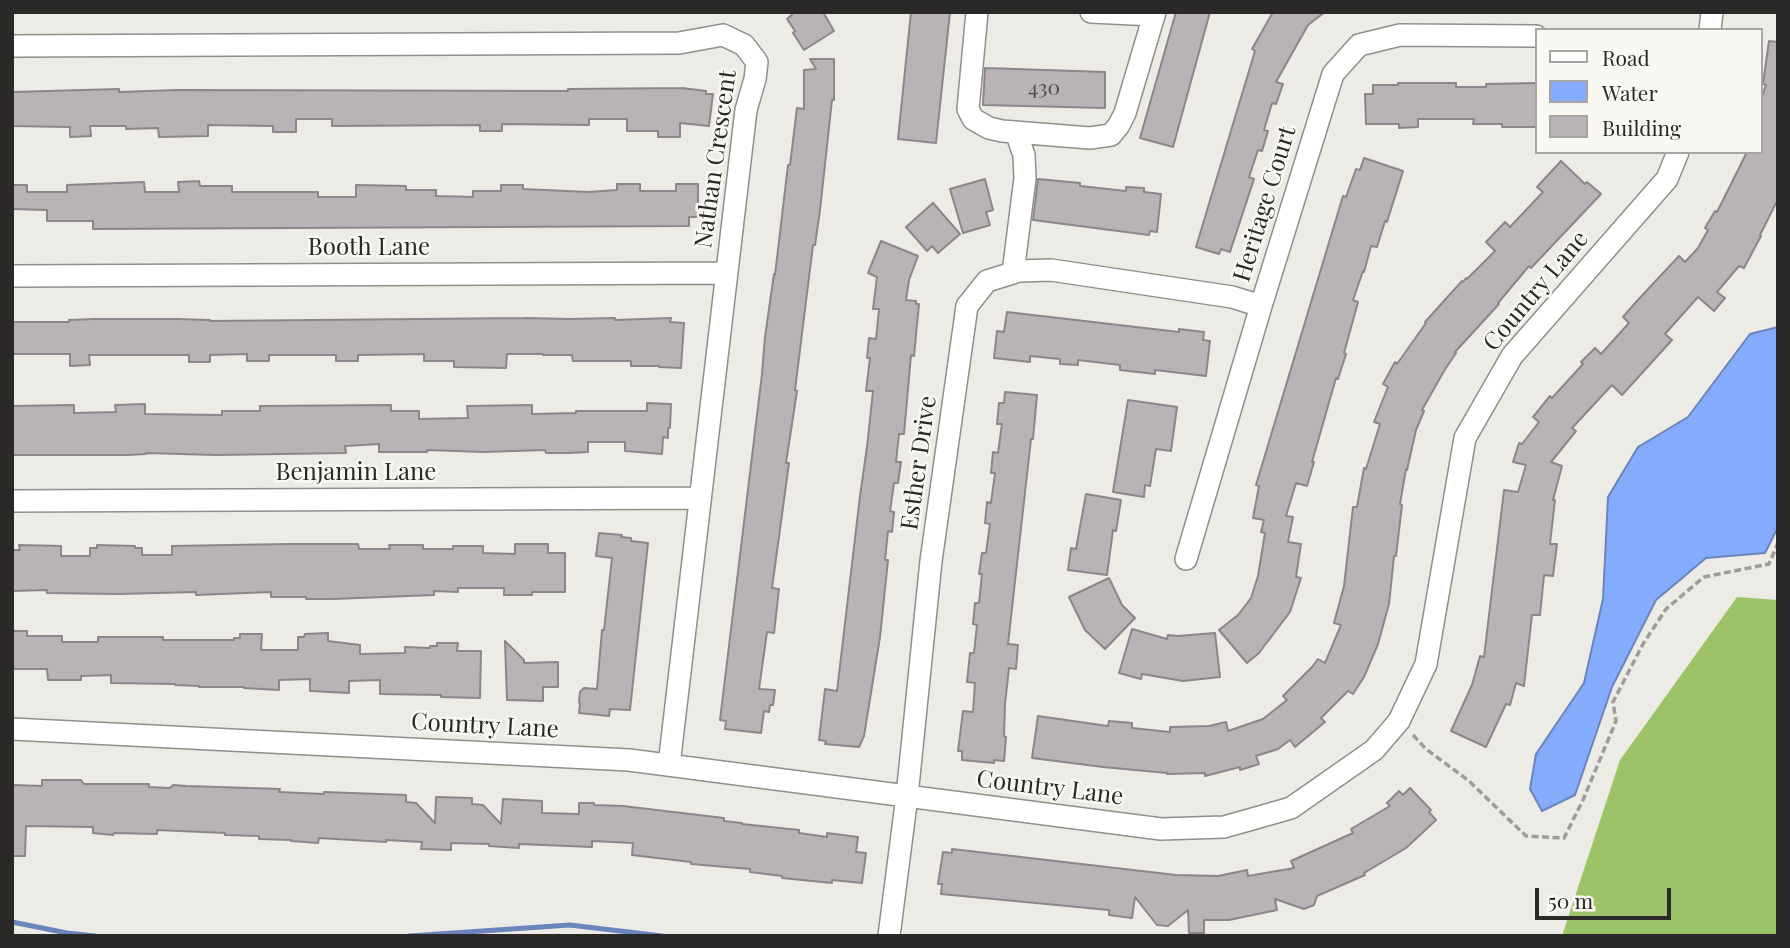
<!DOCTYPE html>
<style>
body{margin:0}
#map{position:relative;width:1790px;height:948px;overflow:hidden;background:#edebe6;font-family:"Playfair Display",serif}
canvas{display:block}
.frame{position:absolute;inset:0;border:14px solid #2a2927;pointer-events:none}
.legend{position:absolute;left:1535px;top:28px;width:228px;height:126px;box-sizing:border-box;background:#faf8f3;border:2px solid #a7a5a1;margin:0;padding:9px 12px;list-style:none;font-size:21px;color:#2a2927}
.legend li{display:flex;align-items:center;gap:14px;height:35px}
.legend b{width:35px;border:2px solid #a7a5a1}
.scale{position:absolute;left:1535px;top:888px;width:136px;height:32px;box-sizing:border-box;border:4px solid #2a2927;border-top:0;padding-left:9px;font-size:21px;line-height:24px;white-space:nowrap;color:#2a2927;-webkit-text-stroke:5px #faf8f3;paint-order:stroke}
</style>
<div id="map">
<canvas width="1790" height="948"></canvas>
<div class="frame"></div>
<ul class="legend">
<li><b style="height:9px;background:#fff"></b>Road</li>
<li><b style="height:19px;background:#85abfc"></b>Water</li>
<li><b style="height:19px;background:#b9b3b6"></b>Building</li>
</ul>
<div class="scale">50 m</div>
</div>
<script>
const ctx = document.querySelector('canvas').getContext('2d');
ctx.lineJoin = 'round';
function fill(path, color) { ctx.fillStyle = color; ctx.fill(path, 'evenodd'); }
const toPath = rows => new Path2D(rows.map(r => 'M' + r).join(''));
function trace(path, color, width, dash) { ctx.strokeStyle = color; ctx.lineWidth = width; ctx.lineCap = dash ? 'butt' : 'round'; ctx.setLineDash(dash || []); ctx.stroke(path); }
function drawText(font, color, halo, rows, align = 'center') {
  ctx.font = font + ' "Playfair Display",serif'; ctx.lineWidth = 5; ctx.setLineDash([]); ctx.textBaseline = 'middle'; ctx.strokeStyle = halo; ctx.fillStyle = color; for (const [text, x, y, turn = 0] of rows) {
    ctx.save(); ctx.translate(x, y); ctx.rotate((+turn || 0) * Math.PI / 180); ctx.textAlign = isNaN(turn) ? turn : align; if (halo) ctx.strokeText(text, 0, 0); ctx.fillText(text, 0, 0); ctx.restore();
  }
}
const forest = toPath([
 [1737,597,1778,600,1778,936,1562,936,1620,760]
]);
const water = toPath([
 [1778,327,1778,527,1765,553,1706,558,1656,600,1612,687,1575,795,1542,811,1530,789,1536,754,1584,683,1603,599,1608,497,1638,447,1688,417,1750,334,1778,327]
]);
const stream = toPath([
 [12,922,67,933,95,936],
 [409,936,570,925,662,936]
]);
const building = toPath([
 [795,12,823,12,834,31,804,50,793,33,795,31,787,19,795,12],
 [911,12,950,12,936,143,898,139,911,12],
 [1176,12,1210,12,1173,147,1140,138,1176,12],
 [1273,12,1325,12,1308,25,1276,82,1283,84,1276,104,1272,103,1264,130,1268,131,1262,151,1258,150,1249,177,1254,179,1230,252,1221,249,1219,254,1196,247,1255,51,1252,49,1273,12],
 [1769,41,1778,42,1778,199,1760,235,1761,236,1744,268,1739,266,1717,292,1725,298,1714,311,1698,297,1665,334,1672,340,1622,395,1612,385,1572,428,1576,431,1551,462,1562,466,1553,500,1555,500,1550,544,1557,544,1553,576,1544,575,1540,615,1532,615,1524,686,1516,683,1510,705,1506,704,1486,747,1451,731,1472,685,1480,656,1484,657,1504,490,1518,492,1526,465,1513,462,1519,443,1522,444,1539,422,1533,417,1550,396,1552,398,1583,364,1581,362,1595,348,1601,354,1629,323,1623,317,1636,302,1679,256,1685,262,1698,248,1708,230,1705,228,1715,211,1717,212,1747,152,1760,152,1760,102,1766,85,1763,84,1769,41],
 [810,59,834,59,834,100,832,100,820,210,815,245,813,245,795,390,797,391,786,463,789,463,772,588,779,589,774,633,767,632,759,689,775,690,773,705,770,705,769,712,764,711,761,733,725,729,726,721,720,720,762,374,765,337,774,274,775,275,788,165,790,165,797,108,804,109,804,70,816,69,810,59],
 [985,68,1105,72,1105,108,983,105,985,68],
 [1398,83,1456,83,1456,87,1486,87,1486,84,1536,83,1536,127,1502,127,1502,124,1473,124,1474,119,1418,119,1418,127,1399,128,1399,124,1366,124,1365,94,1373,94,1373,85,1398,85,1398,83],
 [682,88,706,91,706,94,713,94,709,126,680,123,680,137,658,137,658,131,627,131,627,119,589,119,589,125,502,124,502,131,480,131,480,125,332,126,332,119,296,119,296,132,273,132,273,126,208,125,208,136,159,137,158,128,126,129,126,126,90,126,91,136,70,137,70,127,12,126,12,92,119,89,119,92,178,90,568,91,568,89,682,88],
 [1364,158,1403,171,1387,222,1385,221,1377,247,1371,246,1364,272,1363,271,1353,300,1358,302,1344,353,1346,354,1338,379,1336,378,1312,462,1314,462,1307,486,1296,483,1286,516,1293,517,1288,542,1301,544,1296,577,1301,578,1290,612,1259,653,1247,663,1219,630,1238,615,1251,598,1258,576,1265,533,1261,532,1264,520,1253,518,1259,486,1256,485,1343,196,1346,197,1356,169,1360,170,1364,158],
 [1561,161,1585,184,1587,182,1601,194,1531,268,1529,266,1498,303,1499,304,1455,352,1456,353,1444,371,1422,410,1424,411,1416,430,1407,470,1406,469,1400,504,1402,505,1396,556,1394,556,1389,604,1378,644,1364,677,1353,694,1348,691,1321,718,1325,722,1295,747,1290,740,1278,749,1256,756,1259,764,1240,770,1240,767,1205,776,1205,773,1167,774,1167,773,1103,767,1032,758,1038,716,1108,726,1109,721,1132,723,1132,728,1170,732,1170,727,1209,726,1226,722,1228,731,1263,719,1287,700,1283,696,1312,667,1318,659,1325,663,1341,625,1334,623,1344,586,1353,507,1357,507,1364,468,1366,469,1380,424,1374,422,1388,387,1383,384,1395,362,1397,364,1426,323,1425,322,1462,281,1463,282,1466,278,1467,279,1495,251,1486,242,1505,222,1510,227,1543,192,1537,187,1561,161],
 [985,179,993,210,986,212,990,225,963,233,950,189,985,179],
 [1038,179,1080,183,1080,186,1126,191,1126,187,1144,188,1144,192,1161,194,1157,232,1150,231,1149,235,1033,220,1038,179],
 [199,181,200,186,232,186,232,192,318,192,318,197,356,197,356,185,406,186,406,190,436,190,436,196,473,197,473,191,501,191,501,185,523,185,523,189,589,192,617,190,617,184,640,184,640,191,676,191,676,184,698,184,698,217,689,217,689,226,93,229,93,221,47,221,47,210,12,209,12,185,27,185,27,192,67,192,67,185,144,182,145,192,179,192,178,182,199,181],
 [933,203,960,234,938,253,932,246,927,251,906,227,933,203],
 [881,241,918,256,909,280,906,300,916,301,916,304,919,304,914,356,911,355,904,434,899,434,896,462,901,462,898,483,894,483,890,511,894,512,892,532,888,531,885,560,888,560,880,637,864,736,859,747,825,744,826,741,819,740,825,689,837,691,860,496,867,447,873,391,866,391,870,358,867,358,869,338,876,339,879,309,873,309,877,277,868,273,881,241],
 [1007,312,1179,332,1179,329,1204,332,1203,340,1210,341,1206,376,1155,370,1155,374,1120,370,1120,365,1078,360,1078,365,1060,364,1060,359,1030,356,1030,362,994,358,997,331,1004,332,1007,312],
 [525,318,570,319,615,318,615,320,671,318,670,322,684,323,681,368,659,367,659,366,631,366,631,361,573,361,572,355,543,355,543,354,507,354,506,368,454,367,454,361,424,361,424,354,358,355,358,361,336,361,336,355,269,355,269,361,247,361,247,354,210,355,210,362,189,362,189,355,89,355,90,365,70,366,70,354,12,354,12,322,69,322,69,320,94,319,177,319,210,320,210,321,525,318],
 [1005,392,1037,395,1033,439,1031,439,1008,644,1018,645,1016,669,1009,668,1005,704,1004,736,1006,737,1004,761,994,760,994,763,962,760,962,751,958,751,963,711,973,712,975,683,967,682,970,653,974,653,977,625,973,624,975,603,979,603,982,574,979,574,982,553,986,553,990,524,985,523,987,502,991,503,995,473,991,473,993,452,998,453,1002,424,997,424,999,403,1004,403,1005,392],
 [1128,400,1177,407,1171,451,1156,449,1150,486,1145,485,1144,497,1113,492,1128,400],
 [647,403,671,404,670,428,668,428,668,438,663,437,662,454,625,451,625,442,588,442,588,452,568,453,546,453,545,450,483,452,427,450,427,452,379,452,379,444,345,446,346,453,216,455,146,453,146,454,127,455,12,455,12,406,74,405,74,413,116,412,115,405,145,404,145,414,222,415,222,411,260,411,260,406,391,405,391,411,419,411,419,419,468,418,467,406,532,405,532,414,576,413,576,411,647,411,647,403],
 [1086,494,1121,500,1116,531,1113,530,1107,575,1068,570,1071,548,1076,549,1086,494],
 [599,533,622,535,621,537,631,538,631,541,648,543,630,710,610,709,609,716,579,713,580,704,579,702,580,692,584,688,597,689,602,630,604,630,612,558,596,556,599,533],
 [289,544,358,544,359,549,390,549,389,545,423,545,423,549,453,549,453,546,483,546,483,553,515,554,515,544,548,544,548,553,565,553,565,592,532,592,532,595,504,595,504,588,458,588,458,592,434,591,434,595,333,599,306,599,306,597,271,597,271,592,196,595,196,592,119,594,47,593,47,590,12,591,12,550,20,550,19,545,61,546,61,556,90,556,90,548,97,548,97,545,135,546,135,548,142,548,142,555,172,555,172,546,289,544],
 [1109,578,1122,605,1135,618,1105,649,1085,630,1069,597,1109,578],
 [1132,629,1167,639,1168,635,1178,636,1215,633,1220,677,1183,681,1142,674,1141,679,1119,673,1132,629],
 [12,631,27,631,27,636,62,636,62,642,98,642,98,637,163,637,163,640,234,640,234,638,240,638,240,634,262,634,261,650,298,650,298,637,304,637,305,634,328,633,328,641,360,645,360,654,405,653,405,647,430,648,430,646,437,646,437,643,458,643,457,651,481,651,480,698,441,697,441,695,380,694,380,680,349,681,349,693,310,691,310,679,279,680,279,690,244,688,244,687,199,687,199,686,175,685,175,684,111,683,111,675,81,676,81,680,48,680,47,669,12,669,12,631],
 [505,641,524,660,524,663,558,662,558,687,543,687,543,701,507,700,505,641],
 [42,780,81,780,84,784,149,784,149,787,170,788,173,785,187,786,280,789,279,792,324,794,324,792,406,795,406,802,416,803,435,823,436,797,472,798,472,804,483,805,501,824,503,799,542,801,542,813,579,814,579,803,594,803,594,805,623,806,707,816,724,818,724,821,742,823,742,824,799,830,799,833,827,837,827,833,858,837,856,852,866,853,862,883,832,880,832,883,782,878,782,876,750,872,750,869,691,864,691,862,632,855,633,843,592,841,592,847,519,844,519,848,489,846,489,844,451,843,451,850,421,849,422,842,386,840,386,842,319,838,318,843,291,841,291,840,259,839,259,836,225,835,225,833,157,830,157,834,114,833,113,835,93,833,93,827,26,826,25,856,12,856,12,785,42,786,42,780],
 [1410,788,1431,810,1429,812,1436,820,1406,848,1364,873,1365,875,1317,896,1314,905,1304,909,1275,899,1277,910,1229,920,1204,920,1204,933,1189,933,1188,910,1168,926,1157,925,1135,897,1132,918,1109,915,1109,910,941,894,942,884,938,884,943,852,952,853,952,849,1176,875,1218,876,1247,870,1248,876,1294,868,1291,861,1353,833,1351,829,1390,806,1387,803,1399,791,1403,795,1410,788]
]);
const path = toPath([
 [1413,735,1426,749,1469,781,1526,836,1564,838,1583,800,1616,721,1613,702,1643,644,1666,609,1704,577,1769,564,1778,543]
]);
const minor = toPath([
 [977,12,968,109,973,119,989,128,1002,131,1090,138,1111,135,1119,125,1125,113,1155,12],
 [1091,12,1154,15],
 [1710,30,1712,12],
 [12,46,679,43,723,35,744,45,757,62,755,79,746,110,669,765],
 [1013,273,1025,178,1024,155,1016,132],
 [12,276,726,273],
 [12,501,699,498],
 [1186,559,1261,306,1333,74,1359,45,1400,35,1536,36],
 [12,729,629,760,1161,829,1224,827,1291,808,1374,750,1399,721,1426,664,1465,438,1512,356,1667,179,1678,152],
 [889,936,907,796,931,561,967,306,987,281,1019,271,1051,270,1232,297,1261,306]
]);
const numberNames = [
 ["430",1044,88]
];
const streetNames = [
 ["Nathan Crescent",716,159,-82],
 ["Heritage Court",1265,204,-73],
 ["Booth Lane",369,248],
 ["Country Lane",1536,291,-50],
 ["Esther Drive",919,463,-82],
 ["Benjamin Lane",356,473],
 ["Country Lane",485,726,3],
 ["Country Lane",1050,788,7]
];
fill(forest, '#9dc369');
fill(water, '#85abfc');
trace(water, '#6a84bc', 2);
trace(stream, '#6a84bc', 5);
fill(building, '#b9b3b6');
trace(building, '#8b8689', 2);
trace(minor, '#918f8a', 24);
trace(path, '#9e9c99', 3.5, [7, 3.5]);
trace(minor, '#fff', 21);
drawText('21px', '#4e4c4b', null, numberNames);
drawText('24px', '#2a2927', '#faf8f3', streetNames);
</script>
